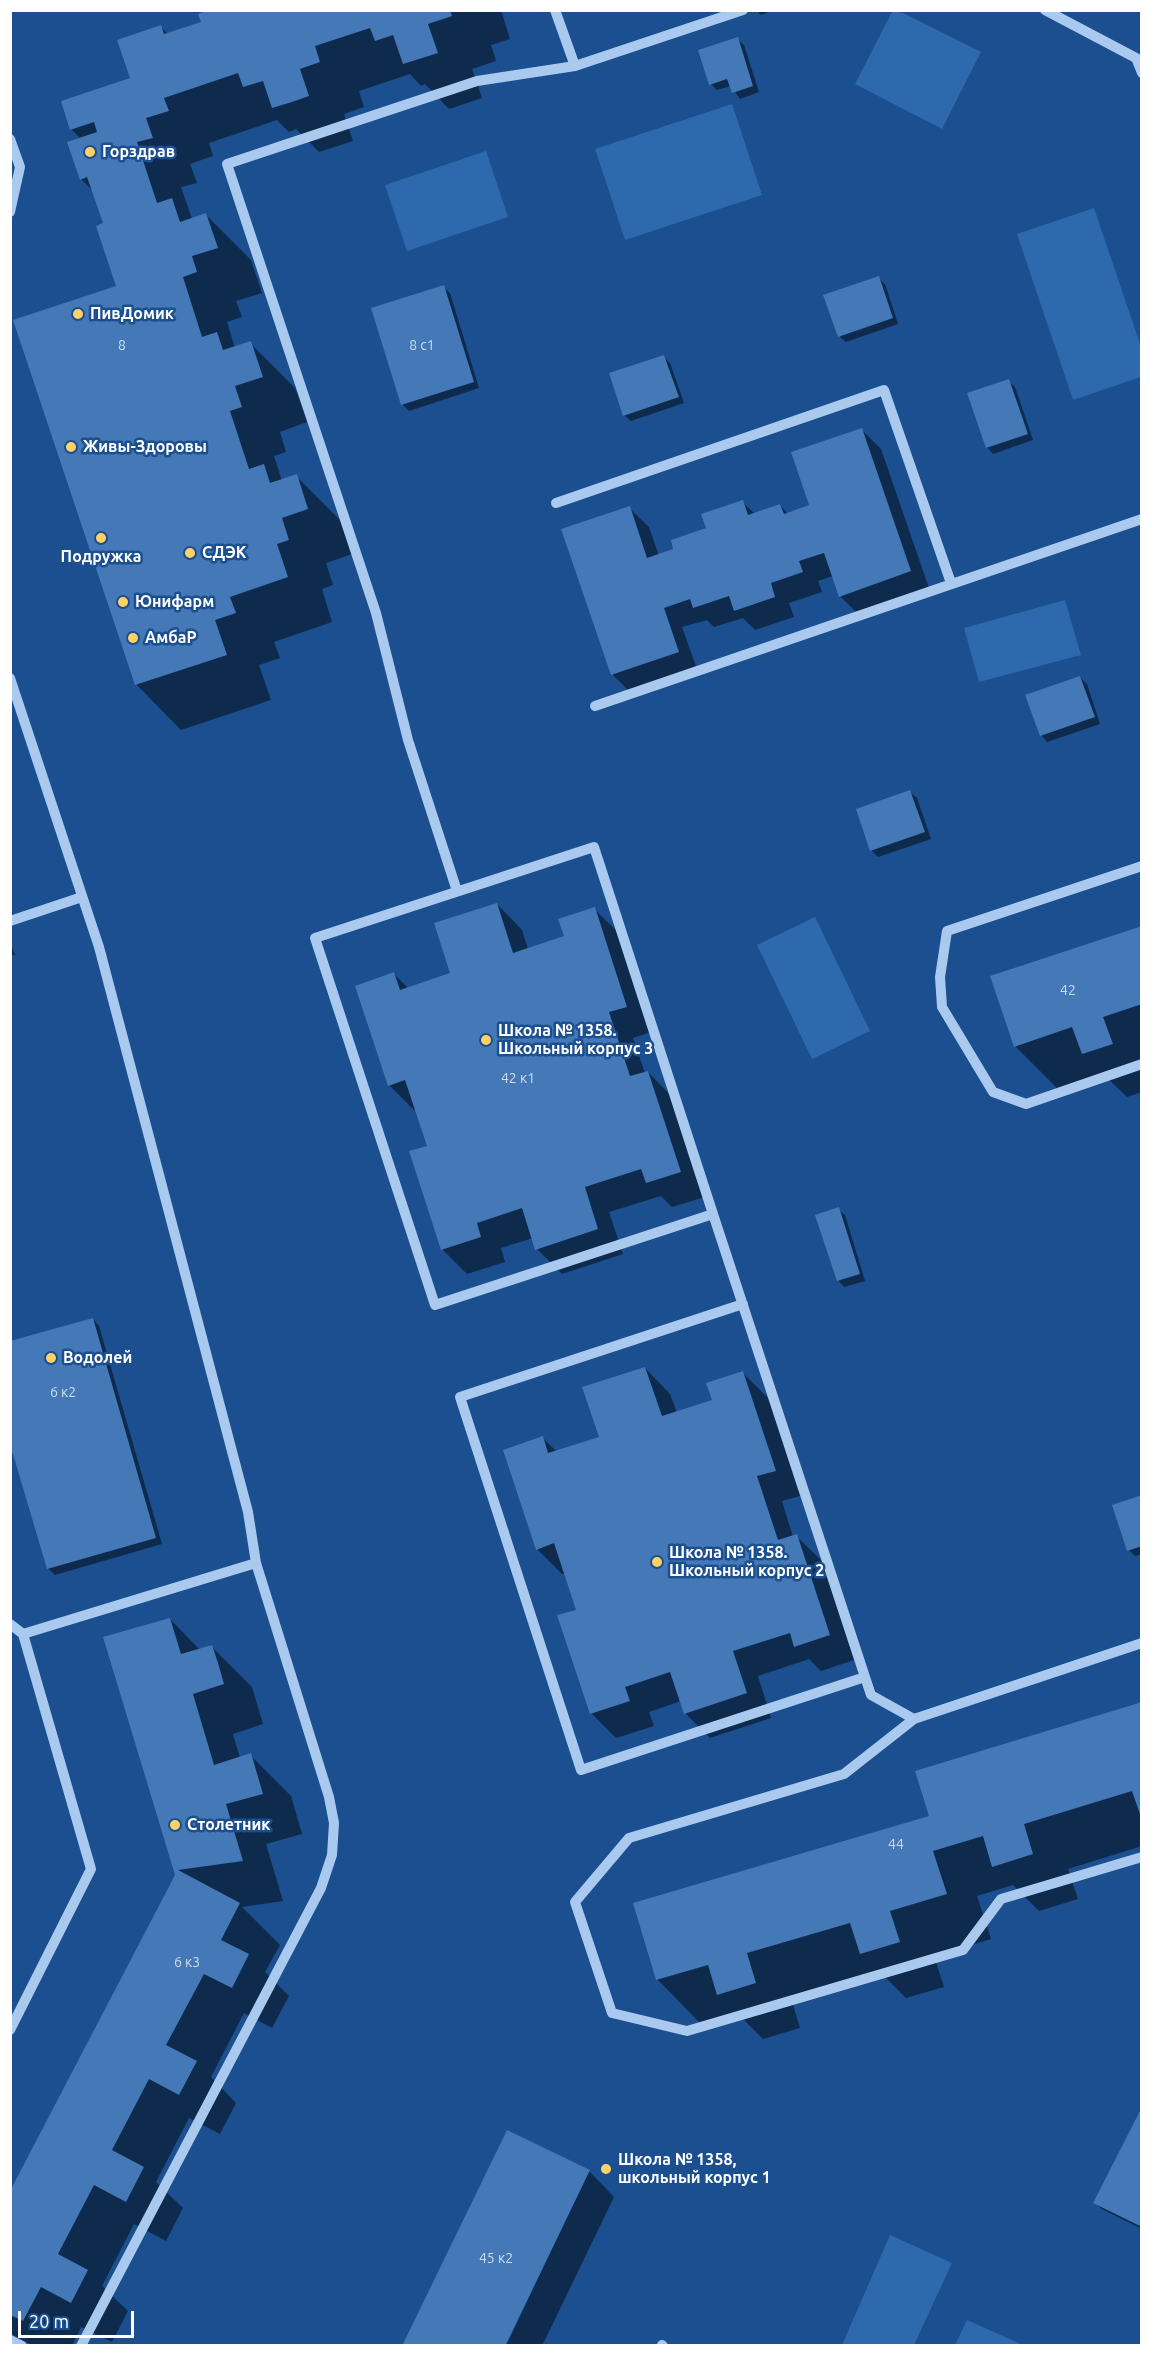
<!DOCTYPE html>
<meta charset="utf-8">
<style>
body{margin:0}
#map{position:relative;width:1152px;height:2356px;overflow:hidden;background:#1b4f8f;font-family:Ubuntu,sans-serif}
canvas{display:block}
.frame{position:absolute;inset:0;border:12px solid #fff;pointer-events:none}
.scale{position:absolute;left:18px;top:2311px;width:116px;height:27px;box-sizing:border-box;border:3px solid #fff;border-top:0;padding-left:8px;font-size:18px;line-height:21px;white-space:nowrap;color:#fff;-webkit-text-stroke:4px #1b4f8f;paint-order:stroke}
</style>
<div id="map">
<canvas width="1152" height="2356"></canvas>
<div class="frame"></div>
<div class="scale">20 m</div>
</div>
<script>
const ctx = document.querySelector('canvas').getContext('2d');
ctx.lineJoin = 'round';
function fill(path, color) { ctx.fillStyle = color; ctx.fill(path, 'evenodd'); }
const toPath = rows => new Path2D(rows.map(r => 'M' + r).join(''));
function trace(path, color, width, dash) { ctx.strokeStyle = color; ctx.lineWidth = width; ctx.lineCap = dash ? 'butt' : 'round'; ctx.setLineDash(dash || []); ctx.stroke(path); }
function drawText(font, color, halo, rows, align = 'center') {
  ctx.font = font + ' Ubuntu,sans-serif'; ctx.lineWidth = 5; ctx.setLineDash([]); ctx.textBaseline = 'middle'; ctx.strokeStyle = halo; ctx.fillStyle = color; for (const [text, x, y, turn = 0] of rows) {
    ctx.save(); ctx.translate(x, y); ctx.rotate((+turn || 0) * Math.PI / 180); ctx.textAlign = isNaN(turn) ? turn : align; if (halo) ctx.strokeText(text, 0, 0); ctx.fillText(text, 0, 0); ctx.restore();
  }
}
const green = toPath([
 [893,10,899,11,981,52,942,129,855,84],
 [732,104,762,195,625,240,595,149],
 [486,151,508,217,407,251,385,185],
 [1094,208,1141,347,1141,377,1073,400,1017,234],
 [1065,600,1081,655,979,682,964,628],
 [815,917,870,1031,812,1059,757,945],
 [890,2235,952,2263,914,2345,842,2345],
 [967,2320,1023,2345,955,2345]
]);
const shadow = toPath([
 [213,10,501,10,510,39,491,45,496,61,472,69,482,98,449,109,425,84,421,86,410,74,359,91,364,107,344,114,353,141,319,152,296,129,289,132,277,120,209,143,213,156,190,164,197,183,181,187,192,219,206,215,251,260,262,293,236,301,242,317,227,322,235,348,250,343,295,388,307,422,280,432,286,452,274,456,282,481,296,476,341,521,352,554,326,563,333,585,322,589,332,622,274,642,280,658,259,665,271,700,181,730,136,684,118,287,105,224,94,192,81,179,81,139,71,129,132,78,161,27,168,34,203,23],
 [756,10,773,10,761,15],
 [737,39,744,45,759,92,740,99,731,86,717,90,711,84],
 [878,278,885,284,898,324,846,342,839,336],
 [443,287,450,293,479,388,409,411,402,404],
 [663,356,670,363,684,403,631,421,624,415],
 [1008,381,1015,387,1033,440,993,454,987,447],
 [861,429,881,449,930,591,860,616,840,596,833,576,818,581,822,592,789,603,794,617,755,630,743,618,714,627,707,620,682,627,698,672,632,694,612,674,629,508,649,527,659,556,675,550,742,502,755,514,780,505,788,514,811,506],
 [1080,677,1087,684,1100,724,1047,742,1041,735],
 [910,792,917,798,931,839,878,857,871,850],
 [497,904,522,930,528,949,565,937,594,909,620,934,651,1032,633,1038,645,1073,648,1072,673,1098,705,1197,672,1207,661,1196,609,1212,623,1254,562,1274,537,1249,533,1238,501,1248,505,1262,467,1274,442,1249,429,1147,417,1109,414,1110,389,1085,394,974,408,988,452,974],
 [1142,927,1142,1092,1127,1097,1104,1075,1059,1090,1015,1046],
 [10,941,15,955,10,956],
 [838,1209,845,1215,865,1281,844,1287,838,1280],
 [93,1319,99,1326,162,1544,55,1575,48,1568],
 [645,1368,670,1394,677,1413,714,1401,743,1373,768,1398,800,1496,782,1501,793,1537,796,1536,822,1561,854,1660,821,1671,809,1659,758,1676,771,1718,710,1738,685,1713,681,1701,649,1712,654,1726,616,1738,591,1713,578,1611,565,1573,562,1574,537,1549,543,1438,557,1452,601,1437],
 [1142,1497,1142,1554,1135,1556,1129,1550],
 [170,1619,200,1650,212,1647,252,1687,263,1724,233,1734,240,1758,250,1755,291,1796,302,1834,266,1844,283,1901,242,1907,280,1945,265,1972,289,1996,272,2028,244,2013,211,2077,236,2103,220,2134,189,2118,156,2182,183,2208,166,2241,134,2224,102,2286,128,2311,112,2342,81,2327,72,2346,34,2346,10,2333,10,2194,176,1876],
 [1142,1704,1142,1846,1068,1869,1078,1899,1039,1911,1013,1885,977,1896,991,1939,934,1956,944,1987,906,1998,880,1972,791,1998,800,2028,763,2039,738,2014,702,2025,657,1979,931,1817],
 [1142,2111,1142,2229,1102,2209,1095,2203],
 [589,2171,614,2197,542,2346,506,2346]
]);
const building = toPath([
 [208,10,450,10,452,16,428,24,438,53,403,64,393,35,375,41,370,28,315,46,320,62,300,69,309,96,292,102,272,108,263,81,243,87,238,73,164,98,169,111,146,118,153,138,137,142,157,203,172,198,180,222,206,213,218,248,192,256,197,272,183,277,202,337,217,332,223,350,251,341,263,377,235,386,242,407,230,411,249,469,264,464,270,483,297,474,308,509,282,518,289,540,277,544,288,577,230,597,236,613,215,620,227,655,135,685,13,320,116,286,96,226,103,223,87,177,80,180,67,142,97,132,94,122,70,130,61,101,130,78,117,40,161,25,164,34,201,22,198,14],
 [738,37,753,86,732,93,727,79,709,85,698,50],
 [879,276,893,318,838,337,823,295],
 [444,285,474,382,401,405,371,308],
 [664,355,679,397,623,416,609,373],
 [1009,379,1028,434,986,448,967,393],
 [862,428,911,571,839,597,824,553,799,561,803,572,771,583,775,597,734,611,729,596,693,608,690,599,664,608,679,652,611,675,561,529,630,506,647,558,673,549,671,540,706,528,701,514,743,500,748,515,780,504,784,514,809,505,791,452],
 [1080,676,1095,717,1040,736,1025,695],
 [910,790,925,832,870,851,856,809],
 [497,903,513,953,564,936,558,919,595,907,627,1007,609,1012,630,1076,648,1071,681,1172,646,1183,641,1169,585,1187,598,1229,535,1250,522,1208,477,1223,481,1237,441,1250,409,1151,427,1146,405,1080,388,1086,355,986,394,972,400,990,450,973,434,923],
 [1142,926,1142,1004,1103,1017,1113,1044,1082,1054,1072,1027,1014,1047,990,976],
 [839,1207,860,1274,837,1281,815,1215],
 [93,1318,156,1538,47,1569,10,1444,10,1341],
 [645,1367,662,1416,712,1400,706,1383,743,1371,776,1471,757,1476,778,1540,797,1534,830,1635,794,1647,790,1633,733,1651,747,1693,684,1714,670,1672,625,1687,630,1701,590,1714,557,1615,576,1610,554,1543,536,1550,503,1450,543,1436,548,1453,599,1437,582,1387],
 [1142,1495,1142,1546,1127,1551,1112,1505],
 [170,1618,181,1654,212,1645,218,1663,224,1684,193,1694,214,1765,251,1753,263,1794,226,1804,243,1861,178,1870,240,1903,221,1940,249,1954,232,1988,204,1974,166,2045,197,2061,179,2095,149,2079,112,2150,144,2167,126,2202,94,2185,58,2254,88,2270,71,2303,41,2287,23,2321,10,2315,10,2191,175,1875,103,1637],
 [1142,1702,1142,1820,1132,1791,1024,1824,1033,1854,992,1867,983,1836,933,1851,947,1894,890,1911,900,1942,860,1954,850,1923,747,1953,756,1983,717,1995,708,1965,656,1980,633,1903,929,1816,915,1771],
 [1142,2107,1142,2227,1093,2203],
 [507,2130,590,2170,505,2346,402,2346]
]);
const minor = toPath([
 [555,10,575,66],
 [1045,10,1136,58,1142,73],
 [10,139,20,167,10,212],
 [556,503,884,390,951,583],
 [10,678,99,947,248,1512,256,1563,329,1797,334,1823,332,1855,321,1888,81,2346],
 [595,706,1142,519],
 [594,847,713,1214,435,1305,315,938,594,847],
 [1142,866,947,931,940,977,942,1007,993,1092,1026,1104,1142,1064],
 [457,891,408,740,376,613,227,164,477,81,575,66,743,10],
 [10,921,82,897],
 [713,1214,865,1677,581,1770,460,1397,743,1304],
 [10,1624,23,1634],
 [1142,1643,914,1719,844,1774,629,1838,575,1902,612,2013,687,2031,963,1950,1001,1899,1142,1857],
 [865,1677,871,1695,914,1719],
 [10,2030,91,1869,23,1634,256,1563],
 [10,2340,22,2346],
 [662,2345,663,2346]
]);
const markers = [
 [90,152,6,"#ffd166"],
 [78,314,6,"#ffd166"],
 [71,447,6,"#ffd166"],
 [101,538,6,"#ffd166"],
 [190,553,6,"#ffd166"],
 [123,602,6,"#ffd166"],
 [133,638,6,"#ffd166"],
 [486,1040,6,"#ffd166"],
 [51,1358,6,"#ffd166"],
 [657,1562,6,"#ffd166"],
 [175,1825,6,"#ffd166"],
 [606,2169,6,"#ffd166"]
];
const numberNames = [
 ["8",122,345],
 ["8 с1",422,345],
 ["42",1068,990],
 ["42 к1",518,1078],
 ["6 к2",63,1392],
 ["44",896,1844],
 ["6 к3",187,1962],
 ["45 к2",496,2258]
];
const poiNames = [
 ["Горздрав",102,152],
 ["ПивДомик",90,314],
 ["Живы-Здоровы",83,447],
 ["СДЭК",202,553],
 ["Подружка",101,557,"center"],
 ["Юнифарм",135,602],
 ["АмбаР",145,638],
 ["Школа № 1358.",498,1031],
 ["Школьный корпус 3",498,1049],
 ["Водолей",63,1358],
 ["Школа № 1358.",669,1553],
 ["Школьный корпус 2",669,1571],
 ["Столетник",187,1825],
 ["Школа № 1358,",618,2160],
 ["школьный корпус 1",618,2178]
];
fill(green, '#2e69ad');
fill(shadow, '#0007');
fill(building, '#4478b7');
trace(minor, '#a9c9ee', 10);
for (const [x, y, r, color] of markers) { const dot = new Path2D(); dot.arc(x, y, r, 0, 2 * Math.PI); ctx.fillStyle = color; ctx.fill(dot); trace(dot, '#1b4f8f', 2); }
drawText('14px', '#d0dded', null, numberNames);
drawText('bold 16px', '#fff', '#1b4f8f', poiNames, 'left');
</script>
